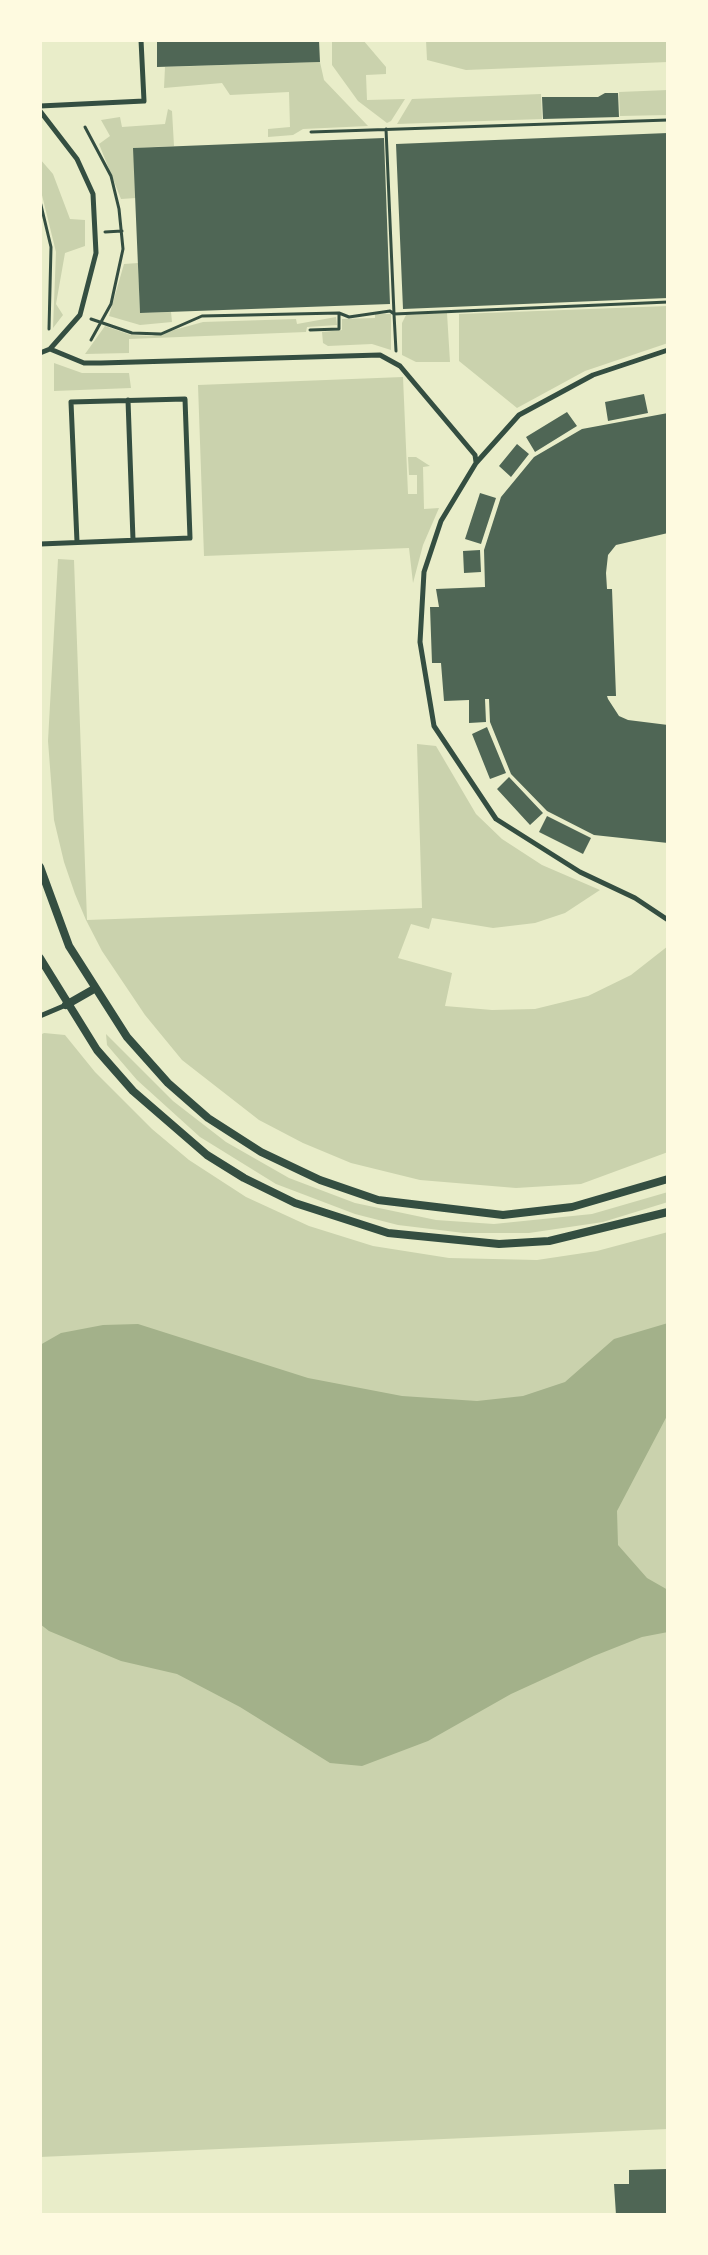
<!DOCTYPE html>
<style>
body{margin:0}
#map{position:relative;width:708px;height:2255px;overflow:hidden;background:#e9edc9;font-family:"Source Serif 4",serif}
canvas{display:block}
.frame{position:absolute;inset:0;border:42px solid #fefae0;pointer-events:none}
</style>
<div id="map">
<canvas width="708" height="2255"></canvas>
<div class="frame"></div>
</div>
<script>
const ctx = document.querySelector('canvas').getContext('2d');
ctx.lineJoin = 'round';
function fill(path, color) { ctx.fillStyle = color; ctx.fill(path, 'evenodd'); }
const toPath = rows => new Path2D(rows.map(r => 'M' + r).join(''));
function trace(path, color, width, dash) { ctx.strokeStyle = color; ctx.lineWidth = width; ctx.lineCap = dash ? 'butt' : 'round'; ctx.setLineDash(dash || []); ctx.stroke(path); }
const green = toPath([
 [332,40,363,40,386,67,386,74,366,75,367,100,405,99,391,121,387,123,358,101,332,65],
 [426,40,668,40,668,62,466,70,427,60],
 [320,62,324,80,368,126,303,129,293,135,268,137,268,129,290,127,289,92,230,95,222,83,164,88,165,67],
 [668,90,668,115,620,116,619,92],
 [541,94,542,119,397,124,412,99],
 [168,109,172,111,174,146,134,148,136,198,121,199,99,144,110,136,101,120,120,117,122,127,165,124],
 [40,159,53,174,70,219,85,220,85,246,65,253,56,304,63,315,53,328,56,252,40,187],
 [138,263,140,313,171,312,172,322,140,325,109,316,124,264],
 [668,306,668,343,585,371,517,408,459,361,459,314],
 [447,313,450,362,416,362,402,355,402,323,406,315],
 [375,314,391,314,391,350,372,344,328,346,323,343,322,332,342,330,342,319,375,318],
 [336,317,337,325,307,327,306,332,129,339,129,353,85,354,105,326,131,335,152,336,203,322,296,319,297,324],
 [54,363,82,373,129,373,131,388,54,391],
 [403,377,408,494,417,494,417,475,409,475,408,457,416,457,430,466,423,467,424,509,439,508,423,545,413,583,409,548,204,556,198,385],
 [58,559,74,560,87,920,422,908,417,744,436,746,476,814,502,839,542,865,600,890,565,913,535,923,493,928,432,918,429,929,411,924,398,958,452,973,445,1006,492,1010,535,1009,588,996,631,975,668,946,668,1152,581,1184,516,1188,420,1180,351,1163,303,1143,259,1120,182,1060,145,1015,102,951,86,920,75,894,64,862,54,820,48,741],
 [44,1033,65,1035,95,1072,152,1129,189,1160,246,1197,309,1226,373,1246,449,1258,537,1260,597,1251,668,1232,668,2129,40,2157,40,1035],
 [106,1034,173,1101,226,1142,289,1178,355,1203,436,1220,494,1224,592,1214,668,1192,668,1202,603,1222,529,1233,464,1233,398,1225,355,1214,276,1184,200,1137,137,1080,107,1045]
]);
const water = toPath([
 [668,1323,668,1414,617,1511,618,1545,647,1578,668,1590,668,1632,642,1637,594,1656,511,1694,428,1741,362,1766,330,1763,240,1707,177,1674,121,1661,49,1631,40,1624,40,1345,61,1333,103,1325,138,1324,308,1378,402,1396,477,1401,523,1396,565,1382,614,1339]
]);
const building = toPath([
 [157,40,319,40,320,62,157,67],
 [605,93,618,93,619,117,543,119,542,97,598,97],
 [668,133,668,298,403,309,396,144],
 [384,138,390,304,140,313,133,148],
 [644,394,648,413,608,421,605,402],
 [567,412,577,426,535,452,526,437],
 [668,413,668,533,616,545,608,555,606,573,607,589,612,589,616,696,607,696,608,699,619,716,628,720,668,725,668,843,594,835,547,811,511,774,490,722,489,699,485,699,486,722,469,723,469,700,444,701,441,663,432,663,430,607,439,607,436,589,485,587,484,550,501,497,534,457,582,429],
 [517,444,529,454,511,477,499,466],
 [480,493,496,498,481,544,465,539],
 [480,550,481,572,464,573,463,551],
 [487,727,506,773,490,779,472,734],
 [509,777,543,813,530,825,497,789],
 [547,816,591,838,583,854,539,832],
 [668,2169,668,2215,616,2215,614,2184,629,2184,629,2170]
]);
const path = toPath([
 [85,127,111,176,119,209,123,249,111,304,91,340],
 [386,129,394,314,668,302],
 [311,132,668,120],
 [40,201,51,247,49,329],
 [105,232,122,231],
 [91,319,132,333,161,334,202,316,339,313,349,317,390,311,394,314,396,351],
 [310,330,339,329,339,313]
]);
const service = toPath([
 [40,106,144,101,141,40],
 [40,111,77,159,93,194,96,253,80,315,50,349,40,353],
 [50,349,84,363,101,363,380,355,400,366,475,455,476,462],
 [668,350,593,375,519,415,476,463,441,521,424,572,420,642,434,726,496,819,580,872,635,898,668,920],
 [128,400,133,540],
 [40,544,190,538,185,399,71,402,77,542],
 [40,1016,66,1005]
]);
const minor = toPath([
 [40,867,69,946,127,1037,168,1083,208,1118,261,1152,320,1180,378,1200,503,1215,572,1207,668,1179],
 [40,958,97,1050,133,1091,207,1155,244,1178,295,1203,388,1233,499,1244,549,1241,668,1212],
 [66,1005,94,989]
]);
fill(green, '#cad2ad');
fill(water, '#a3b18a');
fill(building, '#4f6655');
trace(path, '#344e41', 3);
trace(service, '#344e41', 5);
trace(minor, '#344e41', 8);
</script>
